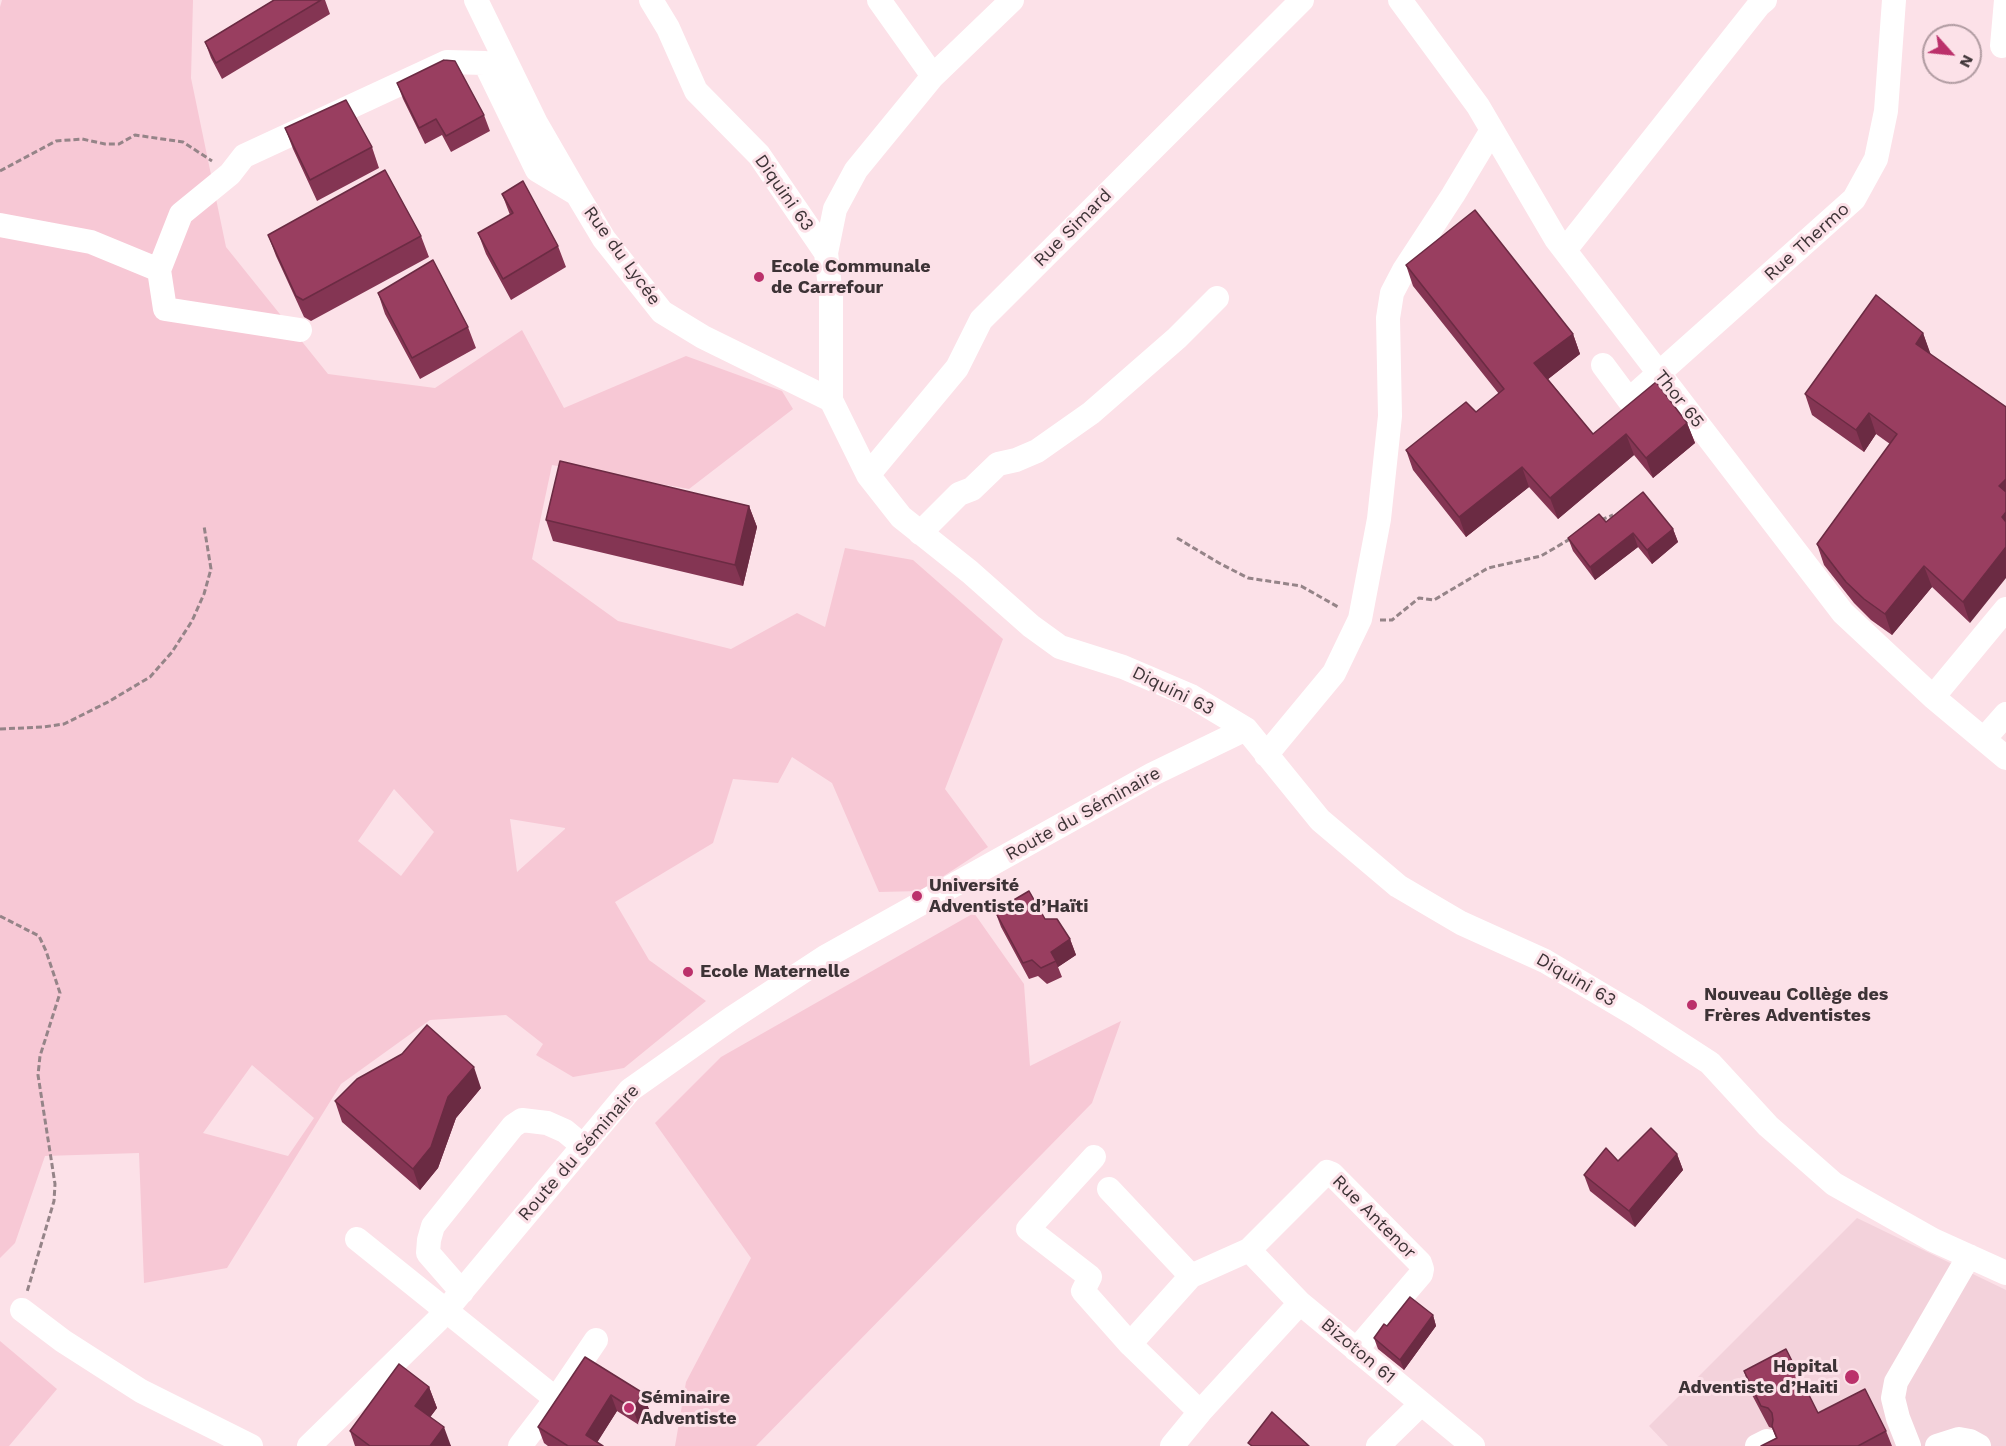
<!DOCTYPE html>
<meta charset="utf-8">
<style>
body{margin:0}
#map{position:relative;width:2006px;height:1446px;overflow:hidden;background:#fce1e8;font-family:"Work Sans",sans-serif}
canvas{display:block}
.north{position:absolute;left:1922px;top:24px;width:60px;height:60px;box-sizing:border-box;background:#fce1e8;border:2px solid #b09ba1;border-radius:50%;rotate:117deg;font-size:16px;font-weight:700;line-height:24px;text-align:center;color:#3d3336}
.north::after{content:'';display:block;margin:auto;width:21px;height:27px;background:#bb316b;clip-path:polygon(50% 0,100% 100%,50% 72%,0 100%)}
</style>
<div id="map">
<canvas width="2006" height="1446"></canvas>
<div class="north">N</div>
</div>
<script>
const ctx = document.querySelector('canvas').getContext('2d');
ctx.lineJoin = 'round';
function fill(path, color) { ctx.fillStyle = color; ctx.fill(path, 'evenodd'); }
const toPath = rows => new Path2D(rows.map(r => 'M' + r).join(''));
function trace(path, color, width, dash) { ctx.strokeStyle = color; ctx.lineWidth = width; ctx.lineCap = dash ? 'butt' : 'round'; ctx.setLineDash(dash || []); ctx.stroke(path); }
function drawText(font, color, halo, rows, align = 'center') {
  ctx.font = font + ' "Work Sans",sans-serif'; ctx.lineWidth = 6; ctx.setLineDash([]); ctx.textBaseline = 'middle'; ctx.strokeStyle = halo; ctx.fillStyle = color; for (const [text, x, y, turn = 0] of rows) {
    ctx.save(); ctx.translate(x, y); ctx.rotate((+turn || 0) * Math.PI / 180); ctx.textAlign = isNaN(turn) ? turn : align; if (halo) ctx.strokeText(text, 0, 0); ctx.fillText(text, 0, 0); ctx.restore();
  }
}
const built = toPath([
 [1857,1218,2006,1290,2006,1446,1668,1446,1649,1426]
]);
const green = toPath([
 [2,0,193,0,191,78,226,247,328,374,435,388,522,330,564,408,686,356,782,391,793,409,689,489,552,465,532,559,618,621,731,649,797,613,825,627,845,548,913,560,1003,639,945,789,988,847,921,891,879,892,832,783,792,757,778,783,733,779,713,843,615,902,649,960,706,1001,624,1068,573,1077,536,1055,543,1044,506,1015,430,1020,341,1084,227,1268,144,1283,139,1153,45,1156,15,1243,0,1258,0,7],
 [394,789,434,832,401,876,358,841],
 [510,819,565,828,565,829,517,872],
 [252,1065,314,1118,288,1156,203,1133],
 [974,913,1024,984,1030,1066,1121,1021,1092,1103,756,1446,675,1446,686,1382,751,1258,655,1123,721,1057],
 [0,1341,57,1389,9,1446,0,1446]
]);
const path = toPath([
 [0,171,56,141,82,139,105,144,119,144,135,135,183,142,212,161],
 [1601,520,1613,515],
 [1177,538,1219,563,1248,578,1301,586,1340,608],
 [1380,620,1392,620,1419,598,1434,600,1488,568,1541,556,1570,539],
 [0,729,43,727,64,724,108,702,150,677,172,652,192,621,204,594,211,569,204,526],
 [0,916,39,936,46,951,60,993,40,1056,38,1075,55,1184,54,1201,27,1292]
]);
const minor = toPath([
 [476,0,536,123,577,194,604,239,662,312,703,337,831,400],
 [651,0,668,28,696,91,759,155,826,253,831,296,831,400,868,475,901,517,970,572,1031,626,1060,647,1123,667,1191,696,1246,729,1320,820,1398,886,1461,923,1545,961,1636,1015,1710,1063,1768,1126,1834,1184,1933,1240,2006,1273],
 [879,0,933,76],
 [1400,0,1478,106,1556,239,1843,613,1933,697,2006,758],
 [2002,46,2006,0],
 [0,225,91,242,159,270,181,214,230,174,244,156,447,62,485,63,537,170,577,194],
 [1565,250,1759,5,1765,0],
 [826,253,835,209,856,170,933,76,1012,0],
 [159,270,165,309,300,330],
 [1603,365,1629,400,1854,199,1876,159,1886,111,1894,0],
 [868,475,957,368,981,320,1302,0],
 [920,533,959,494,972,489,998,464,1016,460,1037,451,1091,413,1177,338,1217,298],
 [1933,697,2006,609],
 [1984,739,2006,714],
 [1266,755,1334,673,1360,619,1379,519,1390,416,1388,318,1392,293,1404,270,1453,195,1492,130],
 [1094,1157,1028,1229,1090,1277,1083,1291,1130,1344],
 [1109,1189,1191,1276],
 [357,1239,556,1399],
 [1249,1250,1300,1303,1473,1446],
 [462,1292,428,1253,429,1240,433,1226,513,1126,522,1120,547,1123,565,1131,583,1146],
 [22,1310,63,1341,141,1391,251,1446],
 [1200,1412,1130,1344,1191,1276,1249,1250,1327,1172,1332,1174,1420,1263,1422,1269,1421,1274,1356,1350],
 [309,1446,437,1321,630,1090,732,1018,825,957,1153,774,1246,729],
 [520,1446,556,1399,596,1340],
 [1172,1446,1200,1412,1300,1303],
 [1378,1446,1421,1404],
 [1757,1446,1767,1441],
 [1909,1446,1898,1418,1893,1398,1896,1382,1969,1256],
 [1937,1446,1959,1439,1970,1441,1979,1446]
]);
const wall = toPath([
 [274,0,325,0,330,14,222,79,211,58,205,42],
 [397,83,484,115,490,131,451,152,442,135,425,144,403,99],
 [285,128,372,147,379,168,317,201,293,149],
 [502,194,558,246,566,267,511,300,486,254,478,233,510,215],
 [268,235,421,236,429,257,311,321,304,317,276,256],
 [1406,265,1573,334,1580,354,1548,379,1593,434,1687,423,1695,443,1653,478,1634,455,1558,519,1529,487,1466,537,1413,470,1406,450,1476,412,1499,394,1413,286],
 [378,293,468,327,476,348,420,379,385,314],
 [1923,333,1930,354,1970,623,1932,587,1892,635,1871,620,1854,603,1824,565,1817,544,1890,444,1876,434,1864,452,1812,415,1805,394],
 [749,506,757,527,743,586,553,541,546,520],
 [1606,522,1673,529,1678,542,1652,564,1638,547,1595,580,1573,551,1568,538],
 [995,911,1045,919,1070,939,1076,955,1058,967,1062,977,1047,984,1038,976,1029,979,1001,927],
 [481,1088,456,1118,438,1168,420,1190,342,1122,335,1101],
 [1677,1154,1683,1170,1635,1227,1590,1191,1584,1175,1618,1161],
 [1433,1315,1436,1326,1404,1370,1378,1349,1374,1338,1387,1326],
 [585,1357,649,1409,639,1425,617,1411,597,1442,603,1446,548,1446,544,1443,538,1427],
 [1744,1371,1818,1413,1886,1431,1892,1446,1761,1446,1776,1438,1772,1428,1769,1427,1751,1393],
 [429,1387,437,1408,430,1417,451,1446,355,1446,350,1431]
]);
const shadedWall = toPath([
 [1923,333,1931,355,1916,344],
 [1573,334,1580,354,1542,384,1534,363],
 [1869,413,1876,434,1864,452,1856,430],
 [1687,423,1695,443,1653,478,1646,458],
 [1626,434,1634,455,1558,519,1550,498],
 [1522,467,1529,487,1466,537,1459,517],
 [2006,479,2006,504,1999,486],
 [749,506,757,527,743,586,735,565],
 [2006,512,2006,526,2002,517],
 [1673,529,1678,542,1652,564,1647,550],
 [1633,533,1638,547,1595,580,1590,567],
 [2006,547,2006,578,1970,623,1963,602],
 [1924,566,1932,587,1892,635,1885,614],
 [1070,939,1076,955,1058,967,1051,952],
 [474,1067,481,1088,456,1118,438,1168,420,1190,413,1169,448,1097],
 [1677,1154,1683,1170,1635,1227,1629,1211],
 [1433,1315,1436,1326,1404,1370,1400,1360],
 [429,1387,437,1408,423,1427,415,1406],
 [643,1393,649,1409,639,1425,633,1409],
 [611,1395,617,1411,595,1446,586,1435],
 [444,1427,451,1446,430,1446]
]);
const building = toPath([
 [274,0,321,0,216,63,205,42,274,0],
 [444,60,455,61,484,115,446,136,436,119,419,128,397,83,444,60],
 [346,100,372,147,310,180,285,128,346,100],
 [385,170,421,236,303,300,296,296,268,235,385,170],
 [523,181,558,246,503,279,478,233,513,213,502,194,523,181],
 [1475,210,1573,334,1534,363,1593,434,1656,382,1687,423,1646,458,1626,434,1550,498,1522,467,1459,517,1406,450,1466,402,1476,412,1504,389,1406,265,1475,210],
 [433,260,468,327,412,358,378,293,433,260],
 [1876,295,1923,333,1916,344,2006,407,2006,479,1999,486,2006,492,2006,512,2002,517,2006,522,2006,547,1963,602,1924,566,1885,614,1864,599,1846,582,1817,544,1897,434,1869,413,1856,430,1805,394,1876,295],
 [560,461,749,506,735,565,546,520,560,461],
 [1643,492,1673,529,1647,550,1633,533,1590,567,1568,538,1599,514,1606,522,1643,492],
 [1029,891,1045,919,1057,919,1070,939,1051,952,1056,961,1041,968,1032,960,1023,963,995,911,1029,891],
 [427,1025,474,1067,448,1097,431,1147,413,1169,335,1101,357,1079,402,1054,427,1025],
 [1651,1128,1677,1154,1629,1211,1584,1175,1606,1148,1618,1161,1651,1128],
 [1410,1297,1433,1315,1400,1360,1374,1338,1384,1324,1387,1326,1410,1297],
 [1786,1349,1818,1413,1865,1389,1886,1431,1858,1446,1761,1446,1777,1438,1772,1426,1773,1420,1772,1413,1768,1408,1761,1406,1744,1371,1786,1349],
 [585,1357,643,1393,633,1409,611,1395,586,1435,603,1446,568,1446,538,1427,585,1357],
 [399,1364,429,1387,415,1406,444,1427,430,1446,370,1446,350,1431,399,1364],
 [1272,1412,1309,1446,1252,1446,1248,1443,1272,1412]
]);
const markers = [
 [759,277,6,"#bb316b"],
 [917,896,6,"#bb316b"],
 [688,972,6,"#bb316b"],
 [1692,1005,6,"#bb316b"],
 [1852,1377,8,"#bb316b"],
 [629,1408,6,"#bb316b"]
];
const streetNames = [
 ["Diquini 63",784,193,55],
 ["Rue Simard",1073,228,-45],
 ["Rue Thermo",1807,242,-42],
 ["Rue du Lycée",622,256,54],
 ["Thor 65",1679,399,52],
 ["Diquini 63",1173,691,26],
 ["Route du Séminaire",1083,814,-29],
 ["Diquini 63",1576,980,30],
 ["Route du Séminaire",579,1153,-49],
 ["Rue Antenor",1374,1217,45],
 ["Bizoton 61",1358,1351,40]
];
const poiNames = [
 ["Ecole Communale",771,267],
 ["de Carrefour",771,288],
 ["Université",929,886],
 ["Adventiste d’Haïti",929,907],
 ["Ecole Maternelle",700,972],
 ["Nouveau Collège des",1704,995],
 ["Frères Adventistes",1704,1016],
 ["Hopital",1838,1367,"right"],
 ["Adventiste d’Haiti",1838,1388,"right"],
 ["Séminaire",641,1398],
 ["Adventiste",641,1419]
];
fill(built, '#f3d2db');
fill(green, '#f7c8d5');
trace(path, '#958488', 3, [6, 3]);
trace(minor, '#fff', 24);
fill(wall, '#843553');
fill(shadedWall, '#6b2b43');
fill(building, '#993e60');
trace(building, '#6b2b43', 1.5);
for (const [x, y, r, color] of markers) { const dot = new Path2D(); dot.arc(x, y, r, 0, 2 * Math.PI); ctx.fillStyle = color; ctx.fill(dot); trace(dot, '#fce1e8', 2); }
drawText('18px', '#3d3336', '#fce1e8', streetNames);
drawText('bold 18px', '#3d3336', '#fce1e8', poiNames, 'left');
</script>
